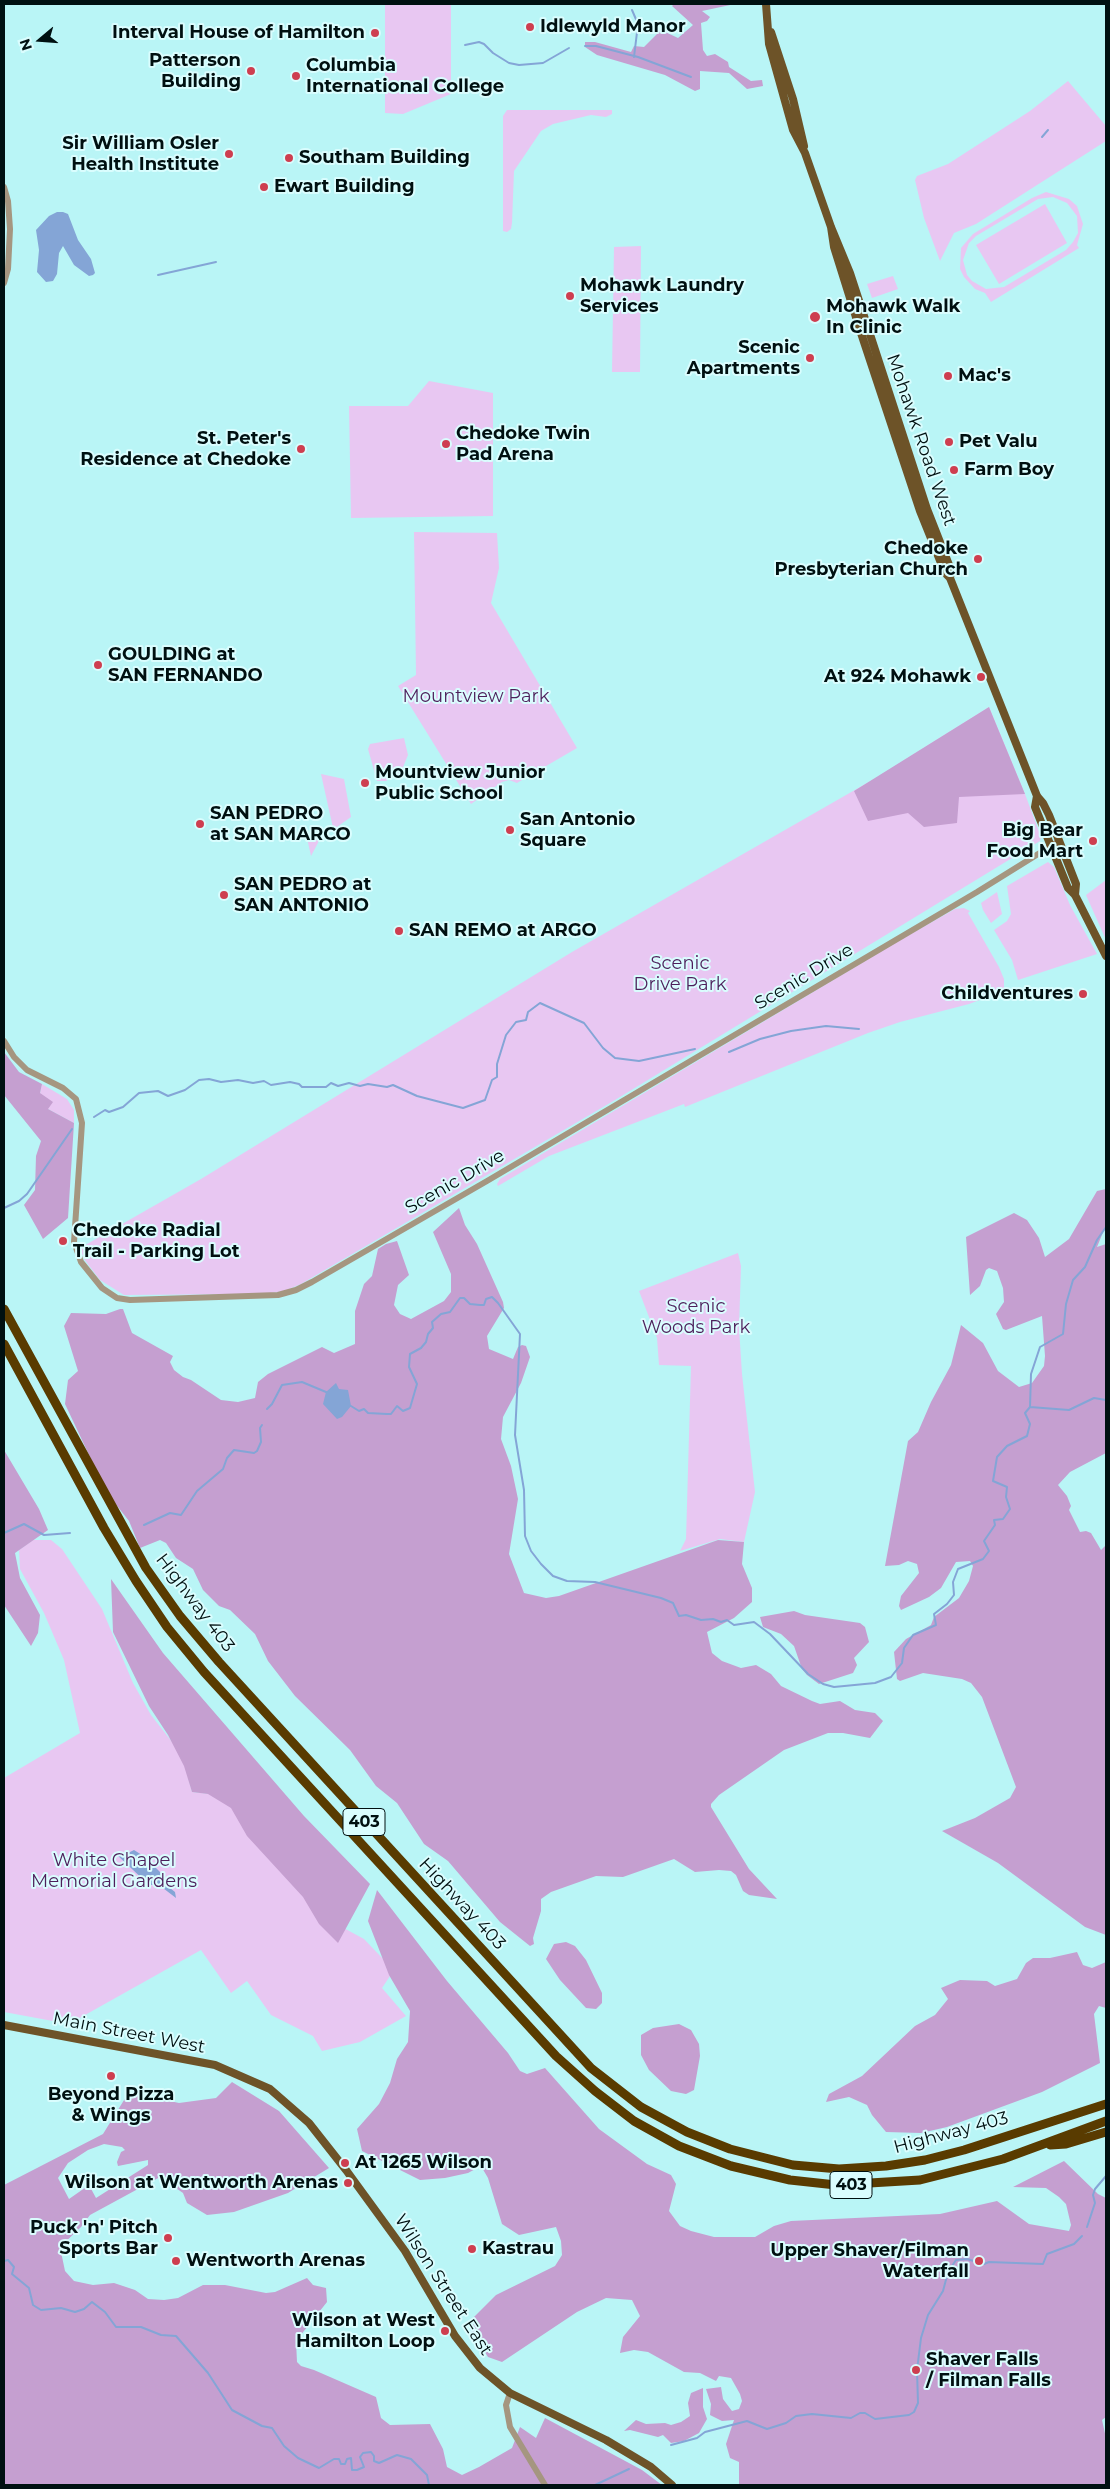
<!DOCTYPE html>
<style>
body{margin:0}
#map{position:relative;width:1110px;height:2489px;overflow:hidden;background:#b9f5f6;font-family:Montserrat,sans-serif}
canvas{display:block}
.frame{position:absolute;inset:0;border:5px solid #001011;pointer-events:none}
.north{position:absolute;left:15px;top:15px;width:50px;height:50px;-webkit-text-stroke:4px #dafdfe;paint-order:stroke;rotate:252deg;font-size:14px;font-weight:700;line-height:20px;text-align:center;color:#001011}
.north::after{content:'';display:block;margin:auto;width:18px;height:22px;background:#001011;clip-path:polygon(50% 0,100% 100%,50% 72%,0 100%)}
</style>
<div id="map">
<canvas width="1110" height="2489"></canvas>
<div class="frame"></div>
<div class="north">N</div>
</div>
<script>
const ctx = document.querySelector('canvas').getContext('2d');
ctx.lineJoin = 'round';
function fill(path, color) { ctx.fillStyle = color; ctx.fill(path, 'evenodd'); }
const toPath = rows => new Path2D(rows.map(r => 'M' + r).join(''));
function trace(path, color, width, dash) { ctx.strokeStyle = color; ctx.lineWidth = width; ctx.lineCap = dash ? 'butt' : 'round'; ctx.setLineDash(dash || []); ctx.stroke(path); }
function drawText(font, color, halo, rows, align = 'center') {
  ctx.font = font + ' Montserrat,sans-serif'; ctx.lineWidth = 4; ctx.setLineDash([]); ctx.textBaseline = 'middle'; ctx.strokeStyle = halo; ctx.fillStyle = color; for (const [text, x, y, turn = 0] of rows) {
    ctx.save(); ctx.translate(x, y); ctx.rotate((+turn || 0) * Math.PI / 180); ctx.textAlign = isNaN(turn) ? turn : align; if (halo) ctx.strokeText(text, 0, 0); ctx.fillText(text, 0, 0); ctx.restore();
  }
}
const green = toPath([
 [451,4,451,94,403,114,385,113,385,5],
 [1068,81,1106,126,1106,141,976,224,954,233,940,261,924,218,915,180,917,176,948,164,1030,111],
 [507,110,612,110,612,114,606,117,591,115,553,124,541,131,514,171,512,223,511,229,507,232,503,231,503,116],
 [1046,192,1069,199,1077,206,1083,224,1077,245,1079,248,991,302,985,293,975,289,964,277,960,269,961,248,973,234,1032,198],
 [1053,197,1067,203,1077,216,1078,233,1073,242,1066,250,1004,287,986,289,972,281,967,275,963,260,969,243,976,236,1038,199],
 [1045,204,1067,243,999,284,976,245],
 [641,246,640,372,612,372,614,247],
 [893,276,898,289,872,298,867,284],
 [429,381,493,393,493,516,351,518,349,406,408,406],
 [414,532,497,533,499,568,491,603,577,748,517,783,509,780,502,782,471,804,398,686,416,675],
 [989,707,1025,794,1041,837,1040,841,615,1100,301,1284,284,1291,266,1294,124,1295,100,1280,84,1259,80,1248,201,1179,572,952,874,779],
 [404,738,408,755,401,772,386,781,377,781,368,749,370,744],
 [321,774,344,779,351,817,320,839,311,856,305,829,308,838,317,836,316,832,333,828],
 [1048,862,1054,867,1070,905,1097,954,1018,980,1012,960,994,930,1007,921,1011,914,1007,886],
 [1106,880,1106,940,1086,895],
 [997,892,1002,914,991,923,983,910,981,903],
 [964,908,970,911,968,913,999,967,1004,979,1004,991,969,1004,900,1022,868,1033,685,1107,684,1104,549,1156,498,1186,497,1184,500,1179,902,939,955,909],
 [42,1084,67,1099,74,1110,74,1123,48,1109,40,1093],
 [738,1253,741,1266,739,1328,742,1374,755,1492,744,1542,720,1539,680,1551,686,1539,691,1366,659,1365,657,1338,639,1291],
 [33,1540,51,1540,62,1549,102,1609,133,1683,151,1715,176,1747,184,1762,192,1792,220,1795,340,1926,364,1939,386,1962,392,1973,382,1988,406,2016,360,2042,322,2051,313,2036,271,2015,247,1981,231,1993,201,1950,69,2024,4,2012,4,1778,80,1733,64,1660,44,1613,20,1569,19,1550]
]);
const forest = toPath([
 [674,4,735,4,702,11,710,17,707,21,701,23,703,50,707,56,715,54,728,62,729,67,751,81,762,80,763,86,747,89,729,73,700,71,700,89,695,91,665,75,597,55,585,47,585,42,595,42,631,52,634,46,644,47,661,30,678,38,693,25,672,6],
 [989,707,1025,794,959,797,957,823,924,827,908,813,868,821,854,791],
 [4,1052,19,1072,42,1084,40,1093,53,1102,48,1109,74,1123,68,1218,43,1239,24,1205,35,1190,36,1156,41,1141,4,1095],
 [1106,1189,1106,1225,1097,1247,1106,1244,1106,1453,1070,1472,1058,1485,1067,1496,1071,1506,1069,1510,1080,1532,1086,1531,1091,1533,1101,1550,1106,1545,1106,1935,1085,1927,998,1863,942,1831,975,1818,1010,1798,1016,1787,982,1697,971,1683,962,1679,923,1673,900,1681,897,1679,894,1652,906,1639,931,1625,934,1617,959,1598,969,1581,973,1566,970,1561,956,1562,941,1588,929,1597,901,1610,899,1606,901,1596,919,1573,917,1564,908,1561,899,1565,885,1566,908,1441,918,1432,931,1402,951,1365,961,1325,983,1343,998,1371,1019,1387,1032,1383,1044,1366,1045,1356,1042,1316,1006,1330,1003,1329,996,1314,1004,1302,1003,1288,997,1271,989,1268,986,1270,980,1286,970,1295,966,1237,1014,1213,1027,1220,1039,1238,1045,1257,1069,1239,1097,1191],
 [459,1208,465,1225,477,1244,503,1302,504,1308,487,1336,489,1349,513,1359,518,1347,522,1345,526,1346,530,1357,521,1383,503,1417,501,1439,511,1466,518,1499,509,1554,524,1593,546,1598,559,1596,718,1540,744,1542,742,1564,752,1588,752,1602,734,1618,707,1632,712,1653,722,1661,741,1668,756,1665,771,1674,781,1686,812,1701,820,1704,840,1701,855,1710,875,1713,883,1721,870,1738,843,1733,828,1733,784,1750,719,1795,711,1804,711,1807,749,1869,777,1899,749,1895,743,1891,736,1875,731,1871,719,1870,695,1872,674,1859,623,1877,596,1876,551,1892,541,1899,541,1911,533,1938,534,1944,530,1946,500,1922,448,1861,424,1844,397,1803,376,1786,350,1750,295,1696,268,1661,255,1634,230,1610,219,1606,203,1590,193,1569,176,1558,166,1543,160,1540,140,1548,129,1521,107,1493,65,1404,68,1380,78,1371,64,1326,71,1313,106,1314,120,1309,123,1309,132,1333,173,1356,170,1362,174,1370,183,1377,191,1380,221,1400,238,1402,255,1398,258,1382,268,1374,322,1347,334,1353,355,1344,355,1311,364,1284,372,1276,378,1249,386,1244,397,1241,409,1275,398,1285,394,1305,400,1314,411,1319,444,1301,451,1292,451,1274,433,1232],
 [4,1450,39,1509,48,1530,15,1553,20,1578,40,1615,38,1633,31,1646,4,1605],
 [111,1579,163,1653,304,1816,370,1884,338,1943,319,1924,303,1897,247,1836,231,1808,208,1794,192,1792,184,1766,168,1735,149,1706,113,1632],
 [794,1611,805,1615,860,1623,865,1627,869,1642,854,1658,857,1665,853,1673,819,1684,807,1675,802,1669,794,1646,781,1634,763,1627,760,1617],
 [377,1890,447,1981,508,2053,520,2071,527,2074,545,2068,599,2129,647,2164,671,2175,676,2184,669,2211,680,2226,691,2231,714,2237,755,2237,774,2226,791,2221,940,2214,997,2201,1029,2224,1069,2231,1071,2225,1066,2204,1059,2197,1046,2188,1013,2187,1064,2161,1098,2194,1106,2198,1106,2417,1102,2420,1106,2438,1106,2485,739,2485,739,2462,730,2458,726,2444,734,2420,722,2421,710,2415,711,2404,706,2389,721,2387,723,2399,732,2411,739,2409,742,2401,740,2394,731,2378,719,2376,716,2381,700,2373,684,2372,648,2352,634,2350,620,2353,623,2337,640,2316,632,2300,606,2298,577,2312,502,2362,488,2357,471,2330,474,2317,496,2295,555,2266,562,2255,561,2241,556,2227,519,2235,502,2224,488,2178,481,2166,468,2173,445,2178,420,2180,362,2151,357,2129,379,2104,390,2083,397,2059,408,2042,410,2011,389,1975,368,1921],
 [566,1942,575,1946,586,1960,602,1993,602,2003,596,2009,586,2008,560,1980,546,1959,554,1944],
 [1077,1952,1083,1965,1092,1968,1106,1962,1106,2008,1099,2006,1094,2014,1100,2063,1042,2092,947,2127,921,2133,886,2132,872,2115,867,2105,849,2097,826,2102,829,2094,862,2076,915,2026,935,2015,948,1999,941,1988,960,1980,987,1981,995,1986,1017,1979,1026,1963,1033,1958,1050,1958],
 [679,2024,691,2030,699,2044,700,2056,694,2090,686,2094,671,2091,649,2070,641,2055,641,2035,653,2028],
 [232,2082,279,2111,329,2168,288,2193,234,2212,207,2215,187,2203,183,2193,160,2177,90,2215,81,2227,60,2247,65,2271,74,2281,93,2285,114,2283,135,2290,148,2299,164,2300,178,2298,203,2285,225,2285,266,2293,275,2292,307,2278,313,2285,326,2288,327,2302,296,2341,297,2362,301,2366,314,2370,376,2397,381,2418,390,2425,430,2424,443,2449,447,2467,462,2475,479,2467,512,2448,520,2427,536,2438,545,2418,642,2470,662,2485,4,2485,4,2185,103,2134,129,2092,179,2103,216,2098],
 [104,2144,122,2147,125,2150,121,2152,117,2162,118,2166,148,2160,148,2165,96,2198,89,2185,69,2199,58,2178,68,2163,88,2150],
 [703,2388,703,2407,707,2419,699,2433,684,2441,671,2443,663,2435,658,2437,630,2430,624,2431,636,2420,646,2424,665,2423,671,2425,681,2422,690,2416,688,2403,691,2393]
]);
const water = toPath([
 [57,212,63,212,68,214,78,240,91,259,95,273,93,275,89,276,74,265,63,246,59,253,57,274,53,281,46,282,37,272,39,250,36,230,49,216],
 [336,1383,339,1389,348,1390,351,1406,342,1417,337,1419,323,1404,326,1392],
 [134,1850,145,1857,161,1873,161,1881,175,1892,176,1898,159,1885,149,1885,116,1854,128,1853]
]);
const stream = toPath([
 [632,10,638,24,634,57],
 [465,45,479,42,484,44,493,53,509,63,519,65,543,63,569,48],
 [585,46,596,46,638,57,691,77],
 [1042,137,1048,130],
 [158,275,216,262],
 [729,1052,760,1039,791,1031,826,1026,859,1029],
 [94,1117,105,1110,109,1112,123,1107,139,1093,158,1091,168,1096,185,1090,199,1080,209,1079,221,1082,238,1080,253,1083,264,1081,271,1085,290,1082,299,1084,302,1087,326,1087,331,1083,338,1086,349,1083,360,1086,368,1084,387,1087,393,1085,417,1096,463,1108,485,1100,492,1080,497,1077,497,1064,506,1035,516,1022,526,1020,528,1012,540,1003,584,1023,603,1048,615,1058,639,1061,695,1049],
 [4,1208,19,1201,27,1194,72,1129],
 [351,1406,359,1411,364,1409,368,1413,387,1414,391,1414,397,1406,403,1411,410,1408,417,1384,409,1367,410,1354,421,1348,426,1342,428,1334,433,1328,432,1322,441,1314,450,1312,460,1298,464,1298,470,1304,480,1305,484,1305,486,1299,492,1297,498,1303,520,1334,515,1435,524,1490,525,1536,531,1551,541,1564,553,1576,567,1581,595,1582,661,1598,673,1603,679,1616,686,1615,701,1620,713,1619,721,1622,727,1620,734,1625,754,1622,770,1634,808,1674,823,1684,834,1687,875,1683,891,1677,902,1663,904,1648,913,1635,936,1625,934,1614,947,1604,954,1595,953,1582,958,1569,983,1559,989,1551,984,1541,995,1525,994,1520,1003,1519,1010,1509,1006,1497,1007,1487,993,1481,997,1457,1007,1446,1027,1436,1030,1424,1025,1413,1030,1407,1031,1374,1040,1347,1063,1334,1066,1304,1073,1280,1085,1267,1097,1240,1106,1227],
 [1030,1407,1069,1410,1094,1398,1106,1400],
 [267,1409,272,1404,282,1385,302,1382,326,1392],
 [144,1525,170,1513,181,1515,197,1491,223,1469,227,1458,234,1450,254,1453,257,1451,261,1442,260,1428,262,1425],
 [4,1533,24,1524,44,1535,70,1533],
 [1087,2227,1095,2203,1093,2195,1095,2189,1106,2176],
 [4,2261,8,2260,14,2267,12,2274,29,2288,33,2305,41,2310,61,2308,75,2312,84,2309,92,2302,105,2312,116,2327,141,2327,161,2335,176,2336,208,2373,232,2410,262,2426,272,2428,284,2446,298,2458,319,2468,334,2459,339,2459,341,2464,345,2464,347,2459,351,2458,352,2470,357,2470,364,2467,360,2457,363,2453,371,2452,374,2456,374,2461,379,2463,397,2455,411,2459,427,2475,429,2485],
 [671,2445,697,2438,705,2432,747,2421,767,2429,786,2423,796,2416,812,2414,851,2418,860,2413,865,2413,875,2419,909,2415,914,2412,918,2403,917,2370,921,2338,928,2315,943,2291,948,2272,956,2260,967,2259,984,2264,989,2262,1043,2264,1047,2254,1074,2244,1082,2236],
 [595,2485,629,2469]
]);
const minor = toPath([
 [4,187,8,201,10,229,8,269,4,283],
 [4,1041,14,1057,27,1070,63,1088,76,1099,82,1123,74,1242,81,1262,102,1288,117,1298,130,1300,278,1295,296,1290,312,1282,487,1181,977,892,1059,841],
 [510,2393,506,2405,510,2427,545,2485]
]);
const major = toPath([
 [766,4,769,44,793,130,805,153,831,227,850,273,927,509,951,570,950,578],
 [771,32,793,99,804,146],
 [831,227,834,247,860,330,920,511,945,573,950,578,1037,796,1043,803,1049,815,1076,884,1075,895],
 [1037,796,1035,807,1068,888,1075,895,1106,956],
 [4,2025,215,2065,270,2089,309,2123,346,2170,405,2251,455,2336,480,2368,510,2393,606,2440,651,2467,672,2485]
]);
const highway = toPath([
 [4,1309,146,1568,180,1616,219,1662,591,2068,641,2107,687,2132,730,2149,793,2165,839,2169,886,2166,925,2160,964,2150,1106,2104],
 [4,1344,104,1528,136,1581,167,1627,204,1672,556,2056,595,2091,634,2121,679,2146,731,2166,790,2180,836,2185,920,2180,1003,2159,1106,2121],
 [1050,2145,1066,2144,1106,2132]
]);
const markers = [
 [530,27,5,"#ce3e50"],
 [375,33,5,"#ce3e50"],
 [251,71,5,"#ce3e50"],
 [296,76,5,"#ce3e50"],
 [229,154,5,"#ce3e50"],
 [289,158,5,"#ce3e50"],
 [264,187,5,"#ce3e50"],
 [570,296,5,"#ce3e50"],
 [815,317,6,"#ce3e50"],
 [810,358,5,"#ce3e50"],
 [948,376,5,"#ce3e50"],
 [949,442,5,"#ce3e50"],
 [446,444,5,"#ce3e50"],
 [301,449,5,"#ce3e50"],
 [954,470,5,"#ce3e50"],
 [978,559,5,"#ce3e50"],
 [98,665,5,"#ce3e50"],
 [981,677,5,"#ce3e50"],
 [365,783,5,"#ce3e50"],
 [200,824,5,"#ce3e50"],
 [510,830,5,"#ce3e50"],
 [1093,841,5,"#ce3e50"],
 [224,895,5,"#ce3e50"],
 [399,931,5,"#ce3e50"],
 [1083,994,5,"#ce3e50"],
 [63,1241,5,"#ce3e50"],
 [111,2076,5,"#ce3e50"],
 [345,2163,5,"#ce3e50"],
 [348,2183,5,"#ce3e50"],
 [168,2238,5,"#ce3e50"],
 [472,2249,5,"#ce3e50"],
 [176,2261,5,"#ce3e50"],
 [979,2261,5,"#ce3e50"],
 [445,2331,5,"#ce3e50"],
 [916,2370,5,"#ce3e50"]
];
const shields = [
 [364,1822,42],
 [851,2185,42]
];
const shieldNames = [
 ["403",364,1822],
 ["403",851,2185]
];
const poiNames = [
 ["Idlewyld Manor",540,27],
 ["Interval House of Hamilton",365,33,"right"],
 ["Patterson",241,61,"right"],
 ["Building",241,82,"right"],
 ["Columbia",306,66],
 ["International College",306,87],
 ["Sir William Osler",219,144,"right"],
 ["Health Institute",219,165,"right"],
 ["Southam Building",299,158],
 ["Ewart Building",274,187],
 ["Mohawk Laundry",580,286],
 ["Services",580,307],
 ["Mohawk Walk",826,307],
 ["In Clinic",826,328],
 ["Scenic",800,348,"right"],
 ["Apartments",800,369,"right"],
 ["Mac's",958,376],
 ["Chedoke Twin",456,434],
 ["Pad Arena",456,455],
 ["St. Peter's",291,439,"right"],
 ["Residence at Chedoke",291,460,"right"],
 ["Pet Valu",959,442],
 ["Farm Boy",964,470],
 ["Chedoke",968,549,"right"],
 ["Presbyterian Church",968,570,"right"],
 ["GOULDING at",108,655],
 ["SAN FERNANDO",108,676],
 ["At 924 Mohawk",971,677,"right"],
 ["Mountview Junior",375,773],
 ["Public School",375,794],
 ["SAN PEDRO",210,814],
 ["at SAN MARCO",210,835],
 ["San Antonio",520,820],
 ["Square",520,841],
 ["Big Bear",1083,831,"right"],
 ["Food Mart",1083,852,"right"],
 ["SAN PEDRO at",234,885],
 ["SAN ANTONIO",234,906],
 ["SAN REMO at ARGO",409,931],
 ["Childventures",1073,994,"right"],
 ["Chedoke Radial",73,1231],
 ["Trail - Parking Lot",73,1252],
 ["Beyond Pizza",111,2095,"center"],
 ["& Wings",111,2116,"center"],
 ["At 1265 Wilson",355,2163],
 ["Wilson at Wentworth Arenas",338,2183,"right"],
 ["Puck 'n' Pitch",158,2228,"right"],
 ["Sports Bar",158,2249,"right"],
 ["Kastrau",482,2249],
 ["Upper Shaver/Filman",969,2251,"right"],
 ["Waterfall",969,2272,"right"],
 ["Wentworth Arenas",186,2261],
 ["Wilson at West",435,2321,"right"],
 ["Hamilton Loop",435,2342,"right"],
 ["Shaver Falls",926,2360],
 ["/ Filman Falls",926,2381]
];
const streetNames = [
 ["Mohawk Road West",921,440,71],
 ["Scenic Drive",804,977,-31],
 ["Scenic Drive",455,1182,-30],
 ["Highway 403",195,1603,53],
 ["Highway 403",462,1904,47],
 ["Main Street West",129,2033,11],
 ["Highway 403",951,2133,-15],
 ["Wilson Street East",443,2285,57]
];
const parkNames = [
 ["Mountview Park",476,697],
 ["Scenic",680,964],
 ["Drive Park",680,985],
 ["Scenic",696,1307],
 ["Woods Park",696,1328],
 ["White Chapel",114,1861],
 ["Memorial Gardens",114,1882]
];
fill(green, '#e8c7f2');
fill(forest, '#c59fd0');
fill(water, '#84a5d6');
trace(stream, '#84a5d6', 2);
trace(minor, '#a59680', 6);
trace(major, '#6d5328', 8);
trace(highway, '#593b00', 9);
for (const [x, y, r, color] of markers) { const dot = new Path2D(); dot.arc(x, y, r, 0, 2 * Math.PI); ctx.fillStyle = color; ctx.fill(dot); trace(dot, '#dafdfe', 2); }
for (const [x, y, w] of shields) { const box = new Path2D(); box.roundRect(x - w / 2, y - 13.5, w, 27, 4); ctx.fillStyle = '#dafdfe'; ctx.fill(box); trace(box, '#001011', 1); }
drawText('bold 16px', '#001011', null, shieldNames);
drawText('bold 18px', '#001011', '#dafdfe', poiNames, 'left');
drawText('18px', '#001011', '#dafdfe', streetNames);
drawText('18px', '#4d1f5b', '#dafdfe', parkNames);
</script>
